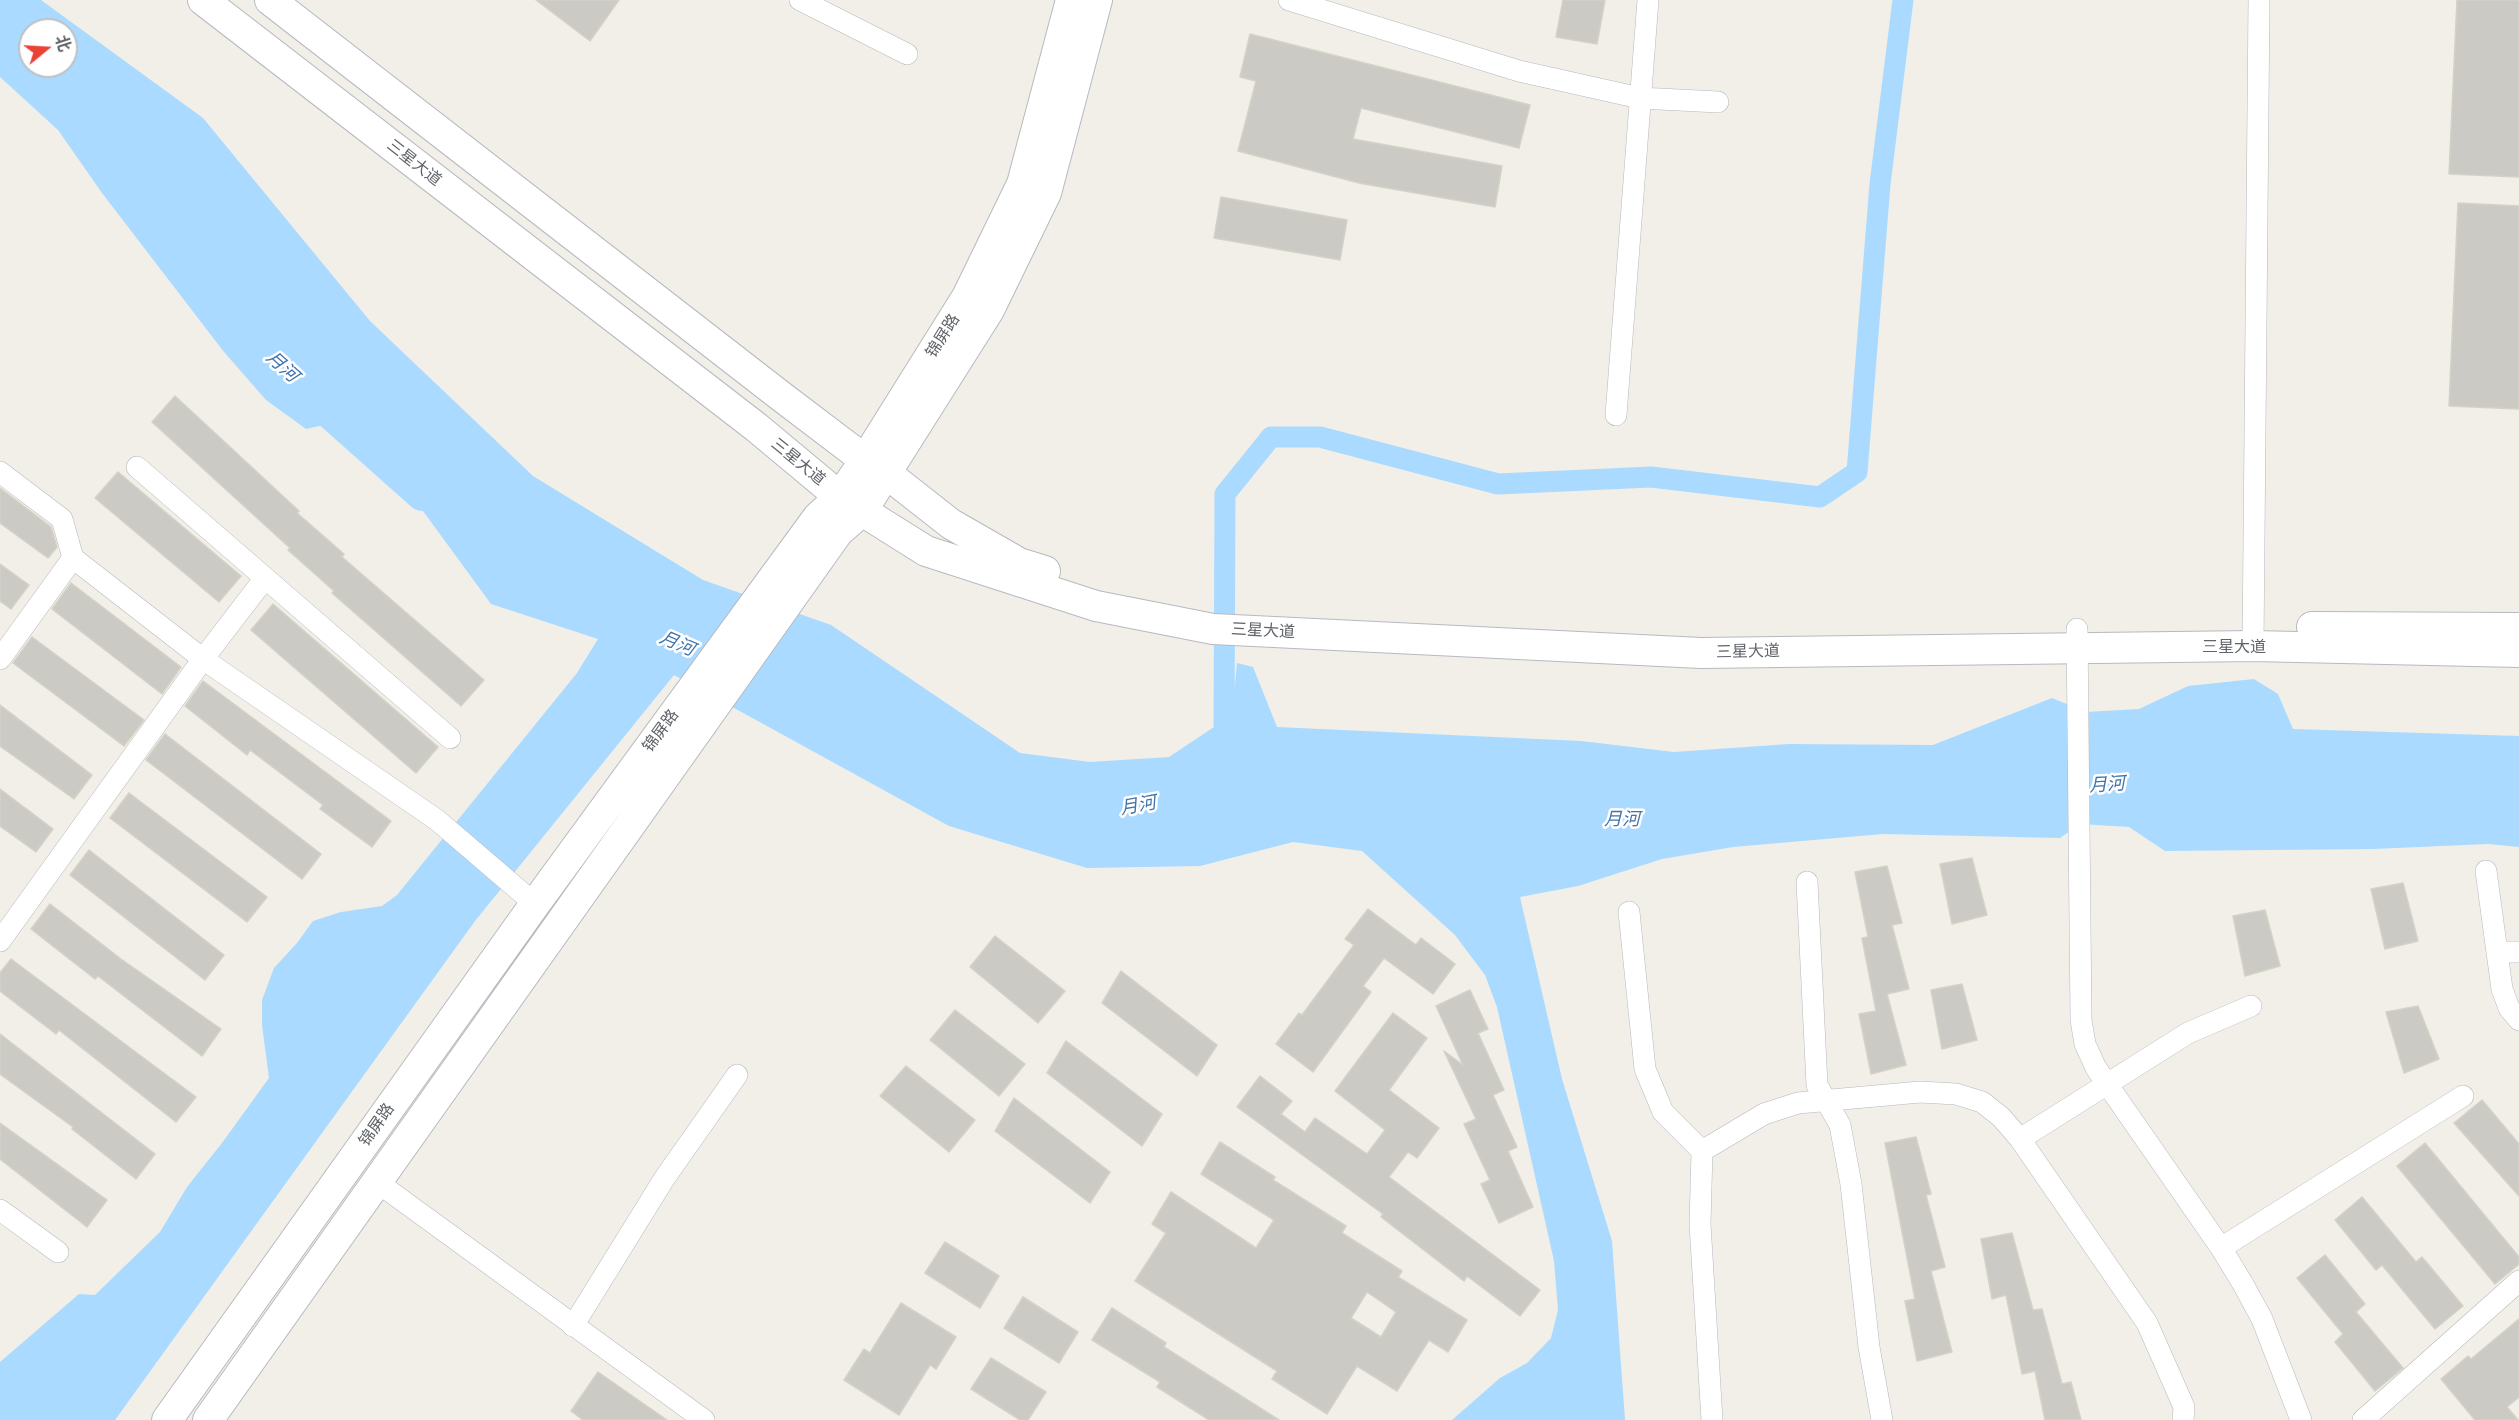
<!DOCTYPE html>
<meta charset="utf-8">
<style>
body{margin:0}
#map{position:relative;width:2519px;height:1420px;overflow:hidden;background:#f1efe8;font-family:"PT Sans","Noto Sans SC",sans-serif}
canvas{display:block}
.north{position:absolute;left:18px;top:18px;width:60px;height:60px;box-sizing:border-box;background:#fff;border:2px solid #bfc1c3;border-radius:50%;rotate:72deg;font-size:16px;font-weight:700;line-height:24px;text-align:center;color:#5f6368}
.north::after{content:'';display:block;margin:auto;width:21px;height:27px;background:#ea4335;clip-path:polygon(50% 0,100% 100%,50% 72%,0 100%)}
</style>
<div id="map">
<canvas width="2519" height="1420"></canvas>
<div class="north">北</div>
</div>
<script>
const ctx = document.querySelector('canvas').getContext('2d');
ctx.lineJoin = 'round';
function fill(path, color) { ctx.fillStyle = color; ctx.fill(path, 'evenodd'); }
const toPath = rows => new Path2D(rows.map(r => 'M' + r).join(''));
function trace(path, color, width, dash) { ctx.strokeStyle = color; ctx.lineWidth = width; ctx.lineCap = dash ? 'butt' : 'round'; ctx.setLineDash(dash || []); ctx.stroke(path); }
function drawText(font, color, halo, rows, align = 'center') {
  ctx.font = font + ' "PT Sans","Noto Sans SC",sans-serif'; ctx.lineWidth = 5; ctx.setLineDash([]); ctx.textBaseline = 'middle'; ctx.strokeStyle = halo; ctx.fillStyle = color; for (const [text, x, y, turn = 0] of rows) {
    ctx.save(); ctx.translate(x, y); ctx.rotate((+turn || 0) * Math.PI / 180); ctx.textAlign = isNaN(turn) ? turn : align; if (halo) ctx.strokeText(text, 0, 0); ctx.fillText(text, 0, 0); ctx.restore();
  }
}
const water = toPath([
 [0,0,41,0,203,118,370,321,533,476,703,580,831,625,1020,753,1090,762,1169,757,1232,715,1237,663,1253,667,1277,727,1581,741,1674,752,1789,744,1933,745,2052,698,2086,712,2139,709,2188,686,2254,679,2278,694,2293,729,2519,736,2519,847,2488,844,2373,849,2165,851,2129,827,2080,824,2060,838,1883,834,1733,847,1662,859,1578,886,1520,897,1562,1079,1612,1241,1625,1420,1452,1420,1500,1378,1527,1363,1551,1338,1558,1310,1554,1261,1497,1007,1485,975,1455,935,1362,851,1293,842,1200,866,1087,868,949,826,674,675,475,921,115,1420,0,1420,0,1362,79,1294,95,1295,160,1232,187,1187,222,1143,269,1078,262,1025,262,1000,274,968,297,943,313,921,341,912,382,906,397,895,577,673,598,639,491,604,355,418,306,429,266,400,224,352,102,193,58,130,0,77],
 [30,30,66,30,66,66,30,66]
]);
const canal = toPath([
 [1219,747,1224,730,1225,494,1271,437,1320,437,1498,484,1651,477,1820,497,1857,472,1880,184,1903,0]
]);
const river = toPath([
 [305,388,423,493]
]);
const building = toPath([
 [536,0,619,0,590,41,536,0],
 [1563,0,1605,0,1597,44,1556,37,1563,0],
 [2457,0,2519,0,2519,177,2449,174,2457,0],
 [1250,34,1530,105,1519,148,1361,108,1353,139,1502,166,1495,207,1359,183,1238,151,1256,81,1240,77,1250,34],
 [1221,197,1347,220,1340,260,1214,238,1221,197],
 [2458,203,2519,206,2519,409,2449,406,2458,203],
 [175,396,299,511,297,513,344,554,342,557,484,680,461,706,332,593,334,591,288,550,290,548,152,422,175,396],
 [118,472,241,576,219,602,95,498,118,472],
 [0,488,51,527,57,547,48,558,0,523,0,488],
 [0,564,29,585,11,609,0,601,0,564],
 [71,583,181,667,162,694,52,609,71,583],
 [273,604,438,747,416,773,251,630,273,604],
 [32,637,144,720,124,746,13,663,32,637],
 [203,681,391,821,372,847,320,809,323,805,250,750,247,755,185,706,203,681],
 [0,705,92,775,74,799,0,746,0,705],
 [165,734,321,854,302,879,146,760,165,734],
 [0,789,53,829,36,852,0,826,0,789],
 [129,793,267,897,247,922,110,818,129,793],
 [89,850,224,955,205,980,70,875,89,850],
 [1972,858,1987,915,1952,924,1940,864,1972,858],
 [1887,866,1902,923,1892,925,1909,989,1887,994,1906,1065,1871,1074,1859,1014,1876,1011,1862,938,1868,937,1855,872,1887,866],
 [2403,883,2418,941,2385,949,2371,889,2403,883],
 [50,904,121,959,221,1029,202,1056,98,976,95,979,31,929,50,904],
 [1368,909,1416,945,1421,938,1455,964,1433,994,1384,958,1363,986,1371,992,1313,1072,1276,1044,1299,1013,1302,1015,1354,945,1345,939,1368,909],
 [2265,910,2280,966,2245,976,2233,916,2265,910],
 [995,936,1065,991,1038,1023,970,967,995,936],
 [11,959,196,1097,176,1122,59,1030,56,1034,0,991,0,973,11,959],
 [1121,971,1217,1045,1197,1076,1102,1003,1121,971],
 [1962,984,1977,1040,1942,1049,1931,990,1962,984],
 [1470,990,1488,1029,1478,1033,1504,1090,1493,1095,1517,1147,1508,1151,1533,1207,1499,1223,1481,1184,1490,1180,1464,1124,1476,1119,1444,1051,1463,1065,1436,1006,1470,990],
 [2418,1006,2439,1059,2404,1073,2386,1012,2418,1006],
 [955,1010,1025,1064,999,1096,930,1040,955,1010],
 [1393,1013,1427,1038,1389,1090,1439,1128,1417,1158,1408,1152,1389,1177,1540,1290,1520,1316,1467,1276,1464,1281,1381,1217,1383,1214,1237,1107,1260,1076,1292,1101,1281,1114,1305,1132,1315,1118,1367,1154,1385,1130,1335,1091,1393,1013],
 [0,1034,155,1154,136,1179,72,1129,73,1127,0,1074,0,1034],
 [1066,1041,1162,1114,1142,1146,1047,1073,1066,1041],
 [906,1066,975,1120,949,1152,880,1096,906,1066],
 [1014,1098,1110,1172,1090,1203,995,1131,1014,1098],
 [2482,1100,2519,1144,2519,1196,2454,1123,2482,1100],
 [0,1123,107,1200,87,1227,0,1159,0,1123],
 [1916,1137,1931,1194,1926,1195,1945,1267,1931,1271,1952,1352,1917,1361,1905,1301,1915,1299,1885,1143,1916,1137],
 [1220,1142,1275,1177,1273,1180,1346,1226,1342,1233,1402,1271,1398,1277,1467,1320,1448,1352,1429,1340,1397,1391,1357,1366,1327,1414,1272,1379,1277,1371,1135,1281,1166,1233,1152,1224,1171,1192,1256,1248,1274,1220,1201,1174,1220,1142],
 [1367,1292,1396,1312,1381,1337,1351,1318,1367,1292],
 [2425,1143,2519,1257,2519,1264,2495,1284,2397,1166,2425,1143],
 [2362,1197,2416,1262,2422,1257,2463,1306,2435,1329,2382,1265,2376,1270,2335,1220,2362,1197],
 [2012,1233,2033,1310,2042,1309,2062,1384,2071,1382,2081,1420,2045,1420,2035,1371,2022,1374,2006,1295,1992,1299,1981,1239,2012,1233],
 [945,1242,999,1276,980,1308,925,1273,945,1242],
 [2325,1255,2365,1304,2356,1312,2403,1368,2375,1391,2335,1342,2343,1334,2297,1278,2325,1255],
 [1023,1297,1078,1332,1059,1363,1004,1328,1023,1297],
 [901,1303,956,1337,936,1369,930,1365,899,1415,844,1380,864,1349,870,1353,901,1303],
 [1112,1308,1166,1343,1164,1347,1279,1420,1209,1420,1157,1387,1160,1382,1092,1340,1112,1308],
 [2519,1319,2519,1397,2507,1407,2518,1420,2475,1420,2441,1379,2468,1356,2471,1359,2519,1319],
 [991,1358,1046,1392,1028,1420,1020,1420,971,1389,991,1358],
 [598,1372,667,1420,583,1420,571,1411,598,1372]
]);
const street = toPath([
 [800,0,907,54],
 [1289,0,1519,71,1640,98,1718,102],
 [1616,415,1648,0],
 [137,467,450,738],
 [0,472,62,519,73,558,203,659,437,820,535,904],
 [2077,629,2081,1020,2085,1044,2096,1068,2221,1248,2243,1284,2262,1319,2301,1420],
 [2253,646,2259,0],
 [0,659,73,558],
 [2486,871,2502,989,2509,1008,2519,1020],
 [1807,882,1817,1085,1840,1125,1851,1184,1869,1347,1882,1420],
 [1629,912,1645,1069,1663,1112,1702,1151,1700,1224,1712,1420],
 [0,941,203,659,265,578],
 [2497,952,2519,952],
 [2020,1139,2188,1033,2251,1006],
 [1702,1151,1764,1114,1798,1103,1920,1092,1956,1094,1982,1102,2001,1117,2020,1139,2147,1323,2184,1407,2183,1420],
 [377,1182,704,1420],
 [0,1210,58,1252],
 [2221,1248,2463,1096],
 [573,1326,664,1179,737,1075],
 [2363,1420,2519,1281]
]);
const secondary = toPath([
 [203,0,756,427,840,497,926,551,1096,606,1213,629,1701,653,2253,646,2519,652],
 [270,0,782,397,865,460,886,473,951,524,1019,563,1045,571],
 [2312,627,2519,628],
 [167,1420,535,904,818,517,840,497,865,460,967,297,1022,184,1071,0],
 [208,1420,838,532,862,511,989,310,1046,193,1097,0]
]);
const streetNames = [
 ["三星大道",414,163,38],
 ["锦屏路",943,336,-58],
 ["三星大道",798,462,39],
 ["三星大道",1263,631,3],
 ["三星大道",2234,647],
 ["三星大道",1748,652,-1],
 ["锦屏路",661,731,-54],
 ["锦屏路",377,1125,-55]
];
const waterNames = [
 ["月河",282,367,42],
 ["月河",677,644,23],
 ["月河",2107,785,-4],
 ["月河",1138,806,-10],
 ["月河",1622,820]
];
fill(water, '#aadaff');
trace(canal, '#aadaff', 21);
trace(river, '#aadaff', 36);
fill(building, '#cccac5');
trace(building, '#d6d1c6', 1.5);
trace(street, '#b5b8bc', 22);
trace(secondary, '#b6babf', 32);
trace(street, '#fff', 21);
trace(secondary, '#fff', 30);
drawText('16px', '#5f6368', '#fff', streetNames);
drawText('italic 18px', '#4174aa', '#fff', waterNames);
</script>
